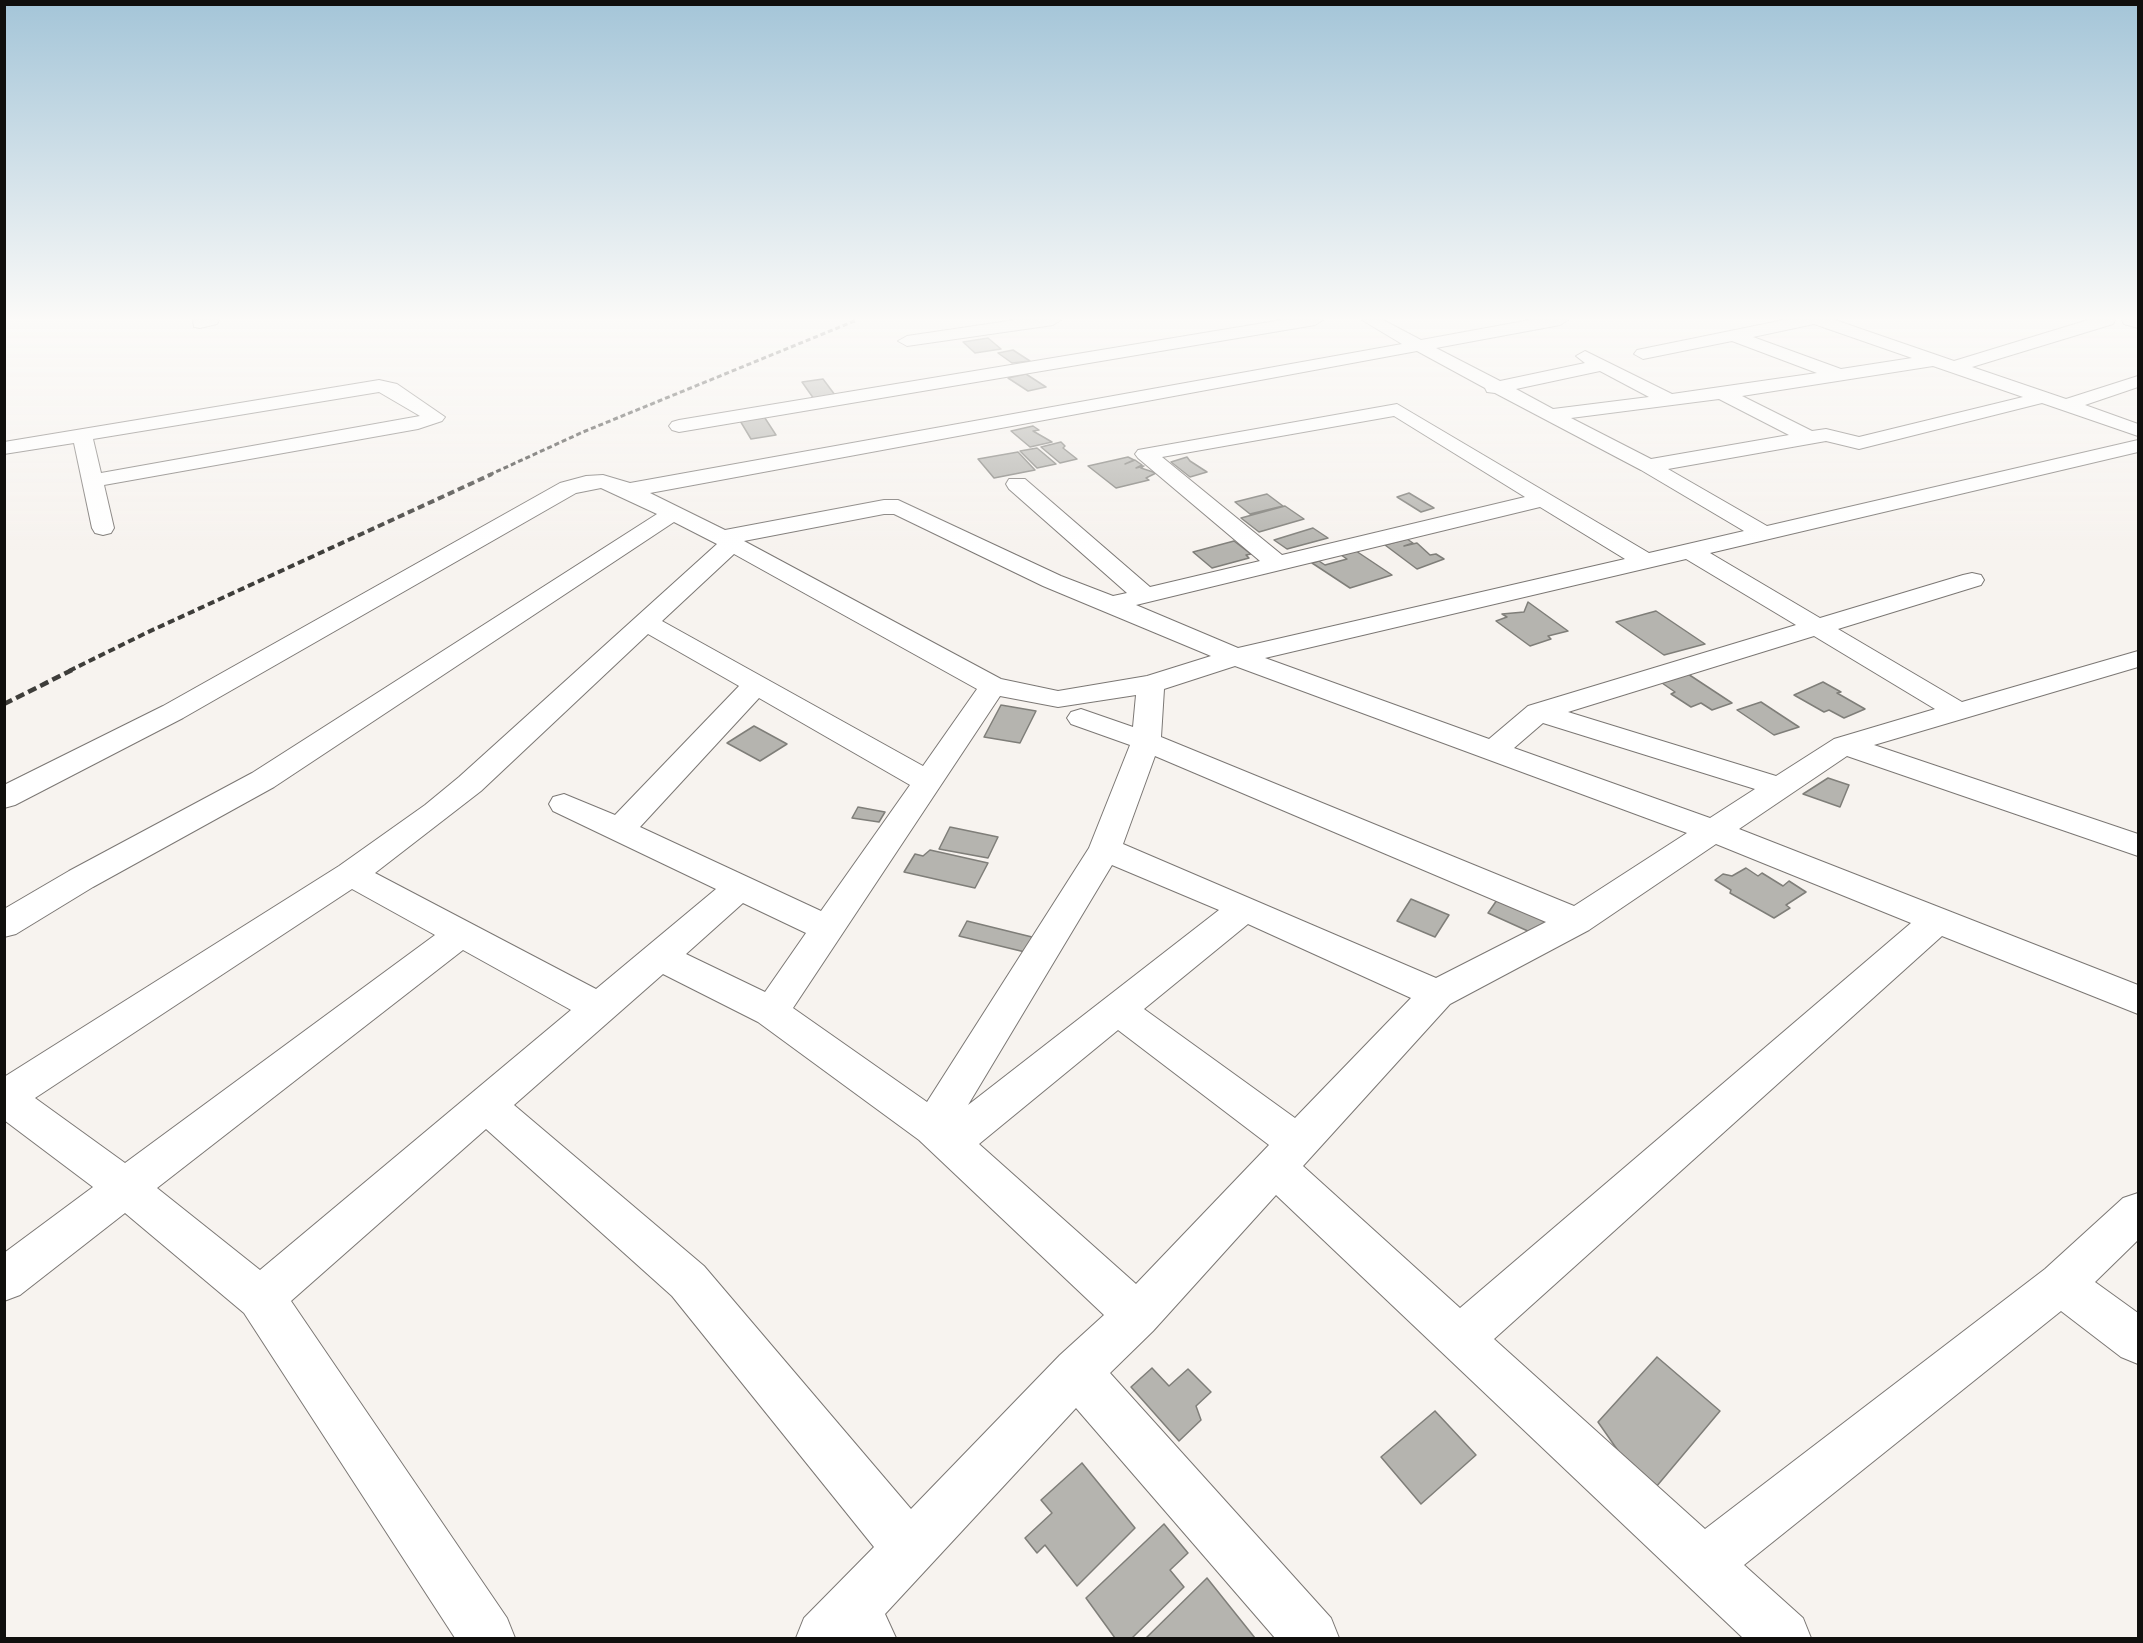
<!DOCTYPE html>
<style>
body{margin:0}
#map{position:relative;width:2143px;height:1643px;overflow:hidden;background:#f7f3ef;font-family:"Alegreya Sans",sans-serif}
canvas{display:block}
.frame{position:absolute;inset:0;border:6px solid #100f0d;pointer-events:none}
</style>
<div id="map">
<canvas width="2143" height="1643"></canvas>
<div class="frame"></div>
</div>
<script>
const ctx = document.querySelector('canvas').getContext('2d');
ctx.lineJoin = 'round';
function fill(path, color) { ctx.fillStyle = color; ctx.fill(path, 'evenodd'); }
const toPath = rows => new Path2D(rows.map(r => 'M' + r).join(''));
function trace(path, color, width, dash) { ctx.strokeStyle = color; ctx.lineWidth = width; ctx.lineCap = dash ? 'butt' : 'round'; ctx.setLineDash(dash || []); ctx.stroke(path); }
const building = toPath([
 [988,338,1001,349,975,353,963,342,988,338],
 [1013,350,1030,361,1012,363,998,353,1013,350],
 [1026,374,1046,387,1028,391,1008,378,1026,374],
 [823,379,835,395,814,399,802,382,823,379],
 [763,415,776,435,751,439,739,419,763,415],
 [1033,426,1039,430,1033,431,1052,442,1030,447,1011,431,1033,426],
 [1061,442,1065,446,1063,448,1077,459,1060,463,1041,447,1061,442],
 [1037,448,1056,464,1037,468,1020,451,1037,448],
 [1018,452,1035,470,994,478,978,459,1018,452],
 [1128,457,1134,460,1125,464,1135,460,1142,465,1136,468,1144,466,1141,468,1156,473,1146,478,1149,480,1116,488,1088,466,1128,457],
 [1187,457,1190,461,1207,472,1190,477,1171,462,1187,457],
 [1409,493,1434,508,1421,512,1397,497,1409,493],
 [1267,494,1283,506,1250,514,1235,502,1267,494],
 [1285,506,1304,519,1259,532,1241,518,1285,506],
 [1313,528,1328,538,1287,549,1274,540,1313,528],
 [1407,539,1413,543,1404,546,1417,543,1430,555,1436,554,1444,559,1417,569,1385,545,1407,539],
 [1234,541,1251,554,1246,555,1249,558,1212,568,1193,552,1234,541],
 [1356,551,1392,575,1350,588,1312,563,1319,561,1325,565,1347,559,1341,555,1356,551],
 [1528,602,1568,631,1548,636,1551,639,1530,646,1496,621,1507,617,1502,614,1524,612,1528,602],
 [1656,611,1705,644,1664,655,1616,622,1656,611],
 [1688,674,1732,703,1712,710,1701,703,1691,707,1671,694,1675,692,1662,683,1688,674],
 [1823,682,1841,692,1837,693,1865,709,1844,718,1829,710,1824,712,1794,695,1823,682],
 [1761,702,1799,727,1774,735,1737,710,1761,702],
 [1001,705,1036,711,1020,743,984,737,1001,705],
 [754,726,787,744,760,761,727,743,754,726],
 [1828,778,1849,785,1840,807,1803,794,1828,778],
 [858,807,885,812,879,822,852,818,858,807],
 [950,827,998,837,988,858,939,849,950,827],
 [930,850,988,863,975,888,904,872,915,854,923,856,930,850],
 [1746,868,1758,876,1762,873,1783,886,1789,881,1806,892,1786,905,1790,908,1774,918,1730,893,1731,890,1715,880,1723,874,1732,876,1746,868],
 [1411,899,1449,915,1435,937,1397,921,1411,899],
 [1497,900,1546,922,1530,932,1488,913,1497,900],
 [967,921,1036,938,1029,953,959,936,967,921],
 [1657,1357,1720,1411,1656,1487,1621,1455,1598,1422,1657,1357],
 [1152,1368,1169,1386,1188,1369,1211,1392,1196,1406,1201,1420,1179,1441,1131,1387,1152,1368],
 [1435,1411,1476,1455,1421,1504,1381,1457,1435,1411],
 [1082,1463,1135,1528,1077,1586,1045,1545,1037,1553,1025,1538,1052,1513,1041,1500,1082,1463],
 [1164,1524,1188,1553,1170,1570,1184,1587,1132,1638,1115,1638,1086,1598,1164,1524],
 [1207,1578,1255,1638,1146,1638,1207,1578]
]);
const minor = toPath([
 [193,320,219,320,217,324,200,328,194,327,193,320],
 [1015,320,1061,320,1053,325,907,346,898,341,907,336,1015,320],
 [1282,320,1323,320,1315,325,679,432,672,430,669,426,672,422,679,420,1282,320],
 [1362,320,1383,320,1421,340,1530,320,1568,320,1560,325,1436,348,1500,381,1585,363,1576,356,1585,351,1672,394,1817,373,1732,341,1643,359,1634,354,1637,350,1784,320,1835,320,1954,361,2088,320,2115,320,2113,324,1972,367,2066,399,2138,376,2138,387,2085,405,2138,424,2138,436,2042,403,1859,449,1826,441,1668,469,1767,526,2138,440,2138,452,1710,553,1820,618,1963,575,1972,573,1981,575,1984,580,1981,585,1838,629,1962,702,2138,651,2138,667,1874,745,2138,834,2138,856,1847,756,1739,829,2138,985,2138,1014,1942,936,1494,1339,1705,1529,2045,1269,2123,1198,2138,1193,2138,1240,2095,1282,2138,1313,2138,1364,2121,1357,2061,1311,1744,1565,1803,1618,1811,1638,1743,1638,1276,1195,1153,1331,1110,1373,1331,1618,1339,1638,1275,1638,1076,1408,885,1614,896,1638,796,1638,804,1618,874,1547,672,1296,486,1129,291,1301,507,1618,515,1638,455,1638,244,1313,125,1213,20,1295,4,1301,4,1253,93,1187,4,1120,4,1077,339,866,425,805,459,777,717,544,674,522,274,787,93,887,16,934,4,937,4,909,69,871,252,773,657,514,601,488,576,493,183,718,15,805,4,808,4,785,163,706,560,483,586,476,603,475,630,483,1402,344,1362,320],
 [1814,324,1912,358,1841,369,1753,337,1814,324],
 [1417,351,1485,388,1487,392,1495,393,1641,470,1744,531,1649,553,1397,404,1138,450,1135,454,1138,458,1260,561,1150,587,1025,479,1009,479,1006,484,1009,489,1127,593,1113,596,1061,576,898,500,884,500,725,530,650,493,1417,351],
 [1933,366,2023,397,1859,437,1826,429,1812,431,1742,396,1933,366],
 [1600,371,1649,397,1553,409,1516,389,1600,371],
 [1719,399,1789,435,1651,459,1571,418,1719,399],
 [1394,416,1525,497,1282,555,1162,457,1394,416],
 [1540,507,1625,559,1238,648,1136,605,1540,507],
 [884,514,894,514,1043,586,1211,656,1147,676,1058,691,1001,679,744,541,884,514],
 [734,554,977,689,923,766,662,621,734,554],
 [1686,559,1796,625,1528,706,1489,739,1265,658,1686,559],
 [648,634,739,686,615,815,564,794,553,797,549,804,553,811,716,889,596,989,375,873,481,791,648,634],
 [1814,636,1935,709,1834,739,1776,776,1568,712,1814,636],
 [1235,666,1687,833,1574,906,1161,737,1164,689,1235,666],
 [1136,695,1133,727,1081,709,1071,712,1067,718,1071,724,1130,745,1089,848,927,1102,793,1008,1000,696,1058,707,1136,695],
 [759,698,910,785,821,911,640,827,759,698],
 [1543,723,1755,789,1710,818,1514,748,1543,723],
 [1155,756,1546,922,1436,978,1123,844,1155,756],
 [1716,844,1911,923,1460,1308,1303,1166,1450,1004,1589,930,1716,844],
 [1112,865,1219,910,968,1105,1112,865],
 [352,889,435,935,125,1163,35,1098,352,889],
 [743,903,806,933,765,992,686,954,743,903],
 [1248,924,1411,998,1295,1118,1144,1009,1248,924],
 [463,950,571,1010,260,1270,157,1188,463,950],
 [663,974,758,1022,919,1140,1104,1315,1060,1355,911,1509,704,1266,514,1105,663,974],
 [1118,1030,1269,1145,1136,1284,979,1144,1118,1030],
 [2122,320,2138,320,2138,328,2124,324,2122,320],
 [379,380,397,384,445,417,442,421,418,429,104,485,114,528,111,533,103,535,95,533,92,528,74,443,4,454,4,442,379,380],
 [379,392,420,416,101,473,93,439,379,392]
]);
const railFar2 = toPath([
 [489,475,583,432,857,320]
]);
const railFar1 = toPath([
 [69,671,146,633,492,474]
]);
const rail = toPath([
 [4,704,72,670]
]);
fill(building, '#b5b4af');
trace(building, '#7f7e79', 1.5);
trace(minor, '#7b7774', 2);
fill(minor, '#fff');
trace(railFar2, '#3e3d3a', 3, [5, 3]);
trace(railFar1, '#3e3d3a', 4, [7, 4]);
trace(rail, '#3e3d3a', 4.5, [9, 4.5]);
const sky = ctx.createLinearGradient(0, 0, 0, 550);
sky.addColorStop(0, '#a4c5d8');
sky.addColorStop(0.58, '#fbfaf8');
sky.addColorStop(1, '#fbfaf800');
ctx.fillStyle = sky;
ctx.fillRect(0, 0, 2143, 550);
</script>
